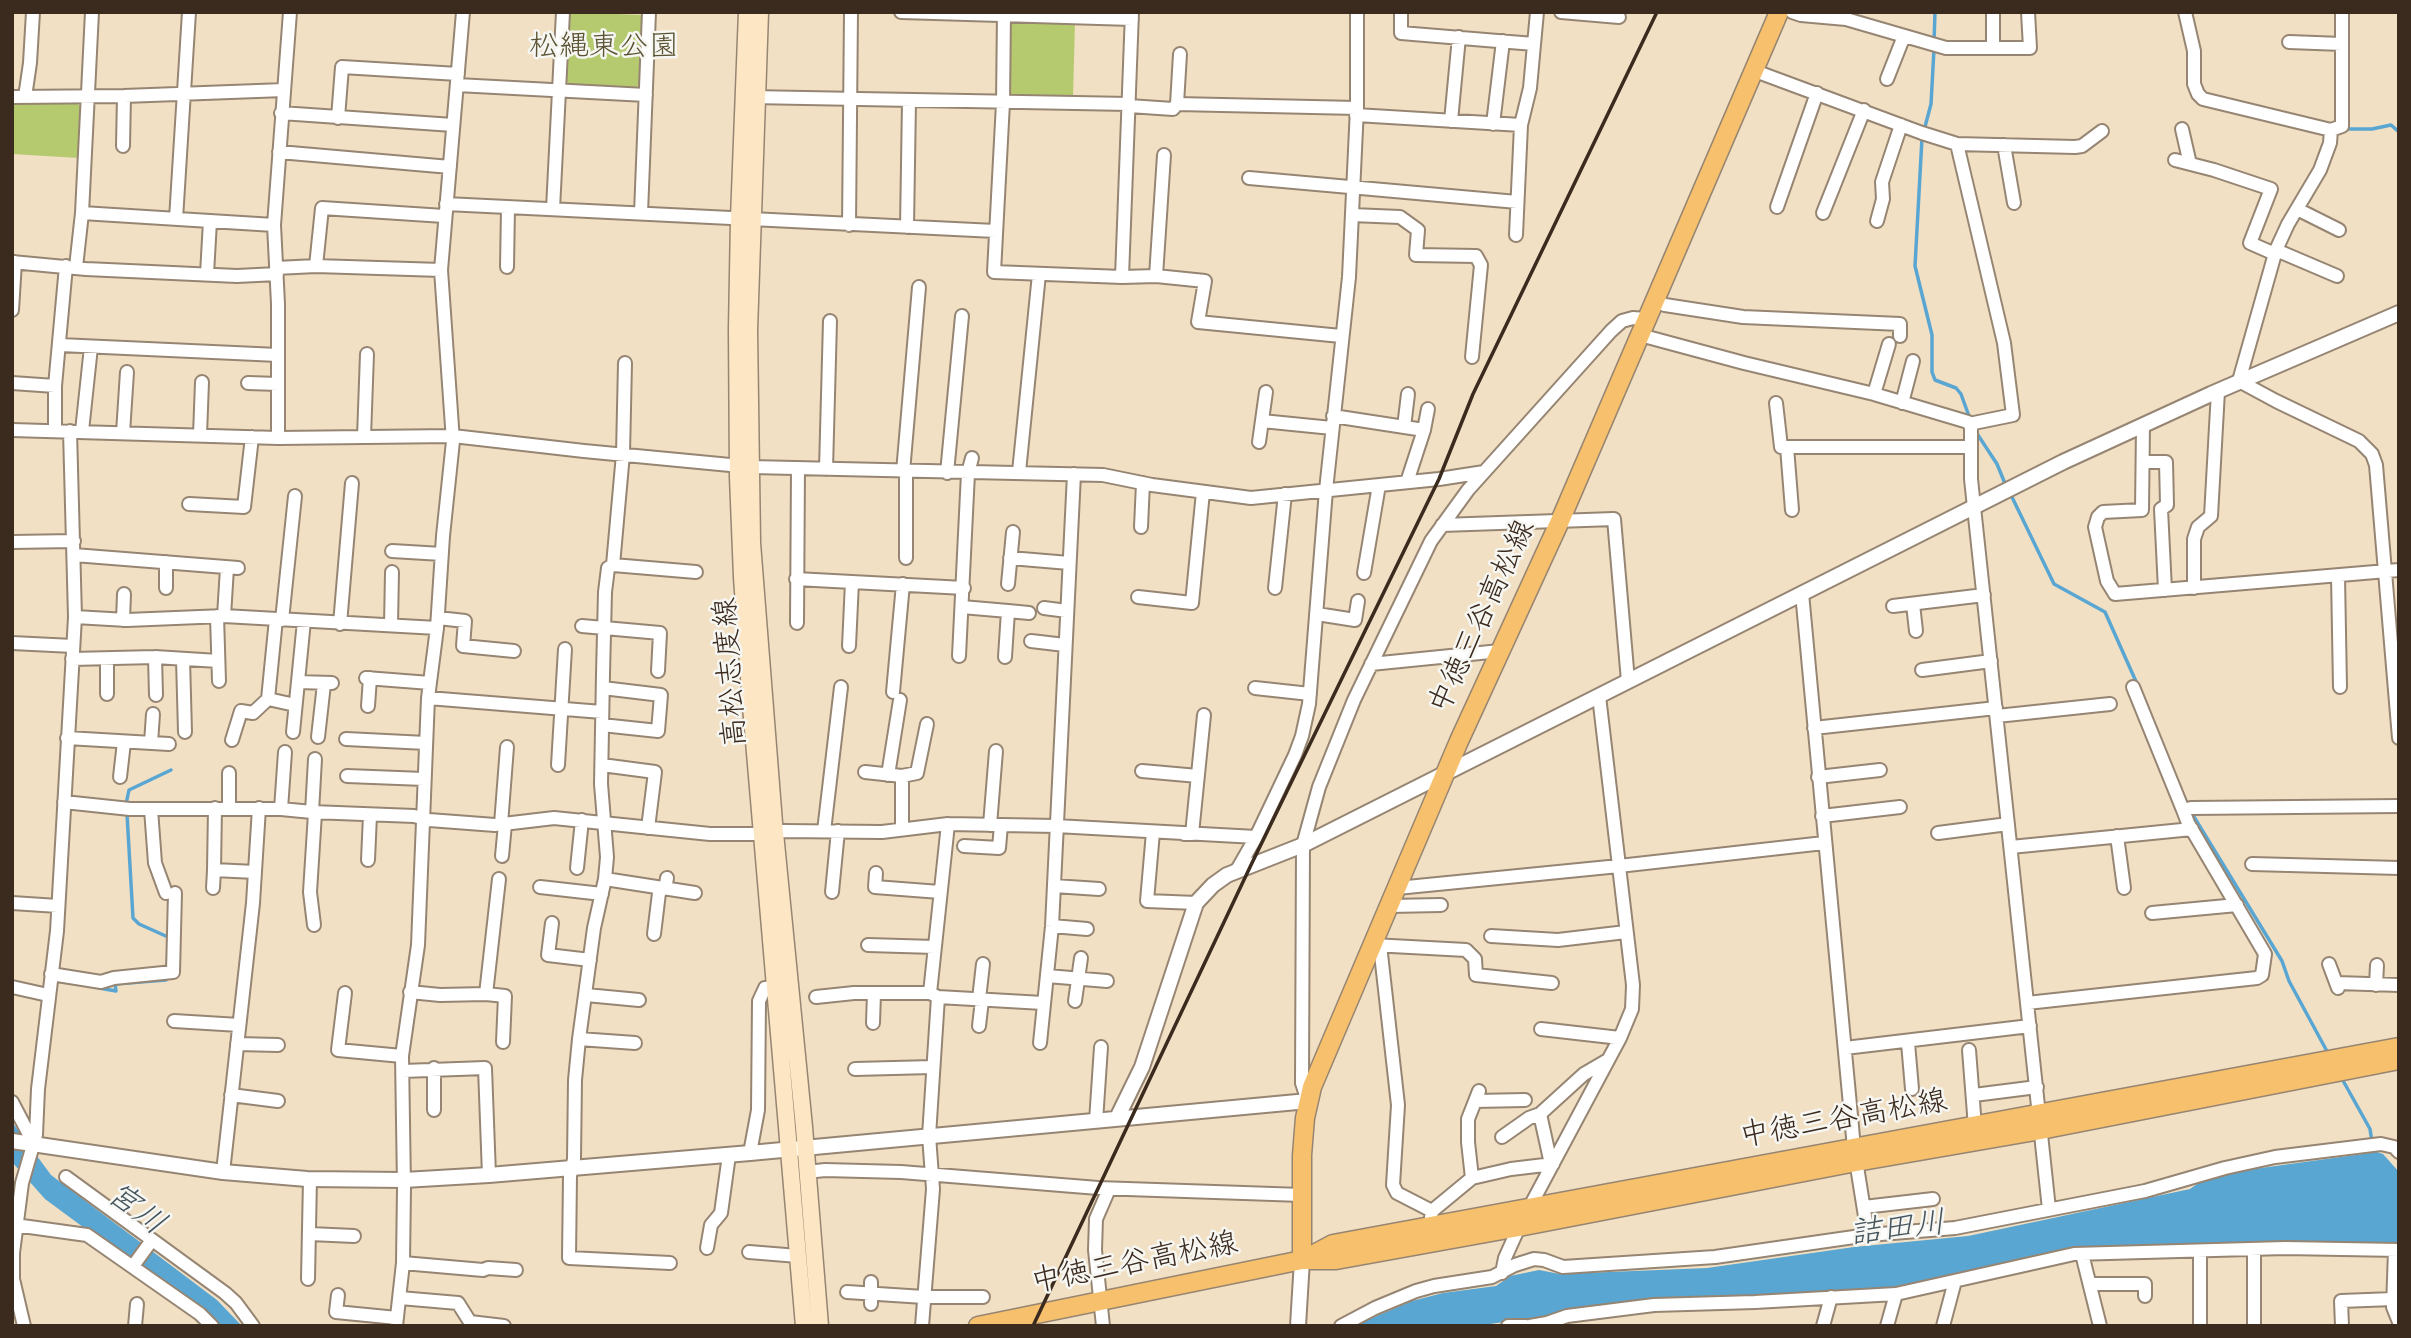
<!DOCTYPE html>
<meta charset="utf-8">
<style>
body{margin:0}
#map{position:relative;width:2411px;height:1338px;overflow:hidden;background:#f2e0c5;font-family:"Indie Flower",sans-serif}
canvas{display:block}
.frame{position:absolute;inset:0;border:14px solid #3b2a1e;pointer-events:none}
</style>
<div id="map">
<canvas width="2411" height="1338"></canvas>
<div class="frame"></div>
</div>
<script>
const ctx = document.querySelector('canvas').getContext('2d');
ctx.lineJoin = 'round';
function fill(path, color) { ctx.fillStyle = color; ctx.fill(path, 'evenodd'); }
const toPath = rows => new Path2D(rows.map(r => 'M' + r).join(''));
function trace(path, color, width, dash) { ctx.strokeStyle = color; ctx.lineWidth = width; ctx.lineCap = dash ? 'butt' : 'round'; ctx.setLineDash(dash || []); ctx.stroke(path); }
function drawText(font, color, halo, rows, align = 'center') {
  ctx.font = font + ' "Indie Flower","Klee One",sans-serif'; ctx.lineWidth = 5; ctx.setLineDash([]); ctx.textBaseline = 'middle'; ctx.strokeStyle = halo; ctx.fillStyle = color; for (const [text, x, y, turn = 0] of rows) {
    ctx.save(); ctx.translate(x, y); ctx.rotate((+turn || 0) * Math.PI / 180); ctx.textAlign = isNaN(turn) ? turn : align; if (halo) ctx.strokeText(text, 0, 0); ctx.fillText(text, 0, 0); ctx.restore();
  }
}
const green = toPath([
 [568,12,643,15,640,83,636,88,569,84,565,80],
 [1013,21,1075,22,1073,97,1011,95,1007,91,1008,26],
 [12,100,78,104,82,108,79,158,12,154]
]);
const water = toPath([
 [12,1122,51,1175,217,1300,242,1326,217,1326,45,1199,12,1162],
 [2377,1152,2383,1154,2399,1172,2399,1248,2075,1251,1895,1290,1504,1322,1476,1326,1353,1326,1412,1301,1443,1293,1496,1286,1510,1276,1539,1270,1560,1274,1707,1268,1854,1247,1968,1236,2190,1189,2210,1175]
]);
const stream = toPath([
 [1934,42,1935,12],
 [1934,49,1931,104,1922,138,1915,266,1932,335,1932,372,1935,380,1956,388,1961,394,1970,419],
 [2345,129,2372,129,2391,125,2399,132],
 [1976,432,1997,464,2006,486],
 [2010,493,2054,584,2105,612,2138,686],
 [126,804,129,790,171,770],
 [2191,812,2282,961,2289,981,2329,1055],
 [127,814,133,918,139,924,168,937,168,940],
 [167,966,168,952],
 [99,988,116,991,115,984,166,980],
 [2341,1077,2370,1129,2372,1142]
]);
const minor = toPath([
 [901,12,1132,19],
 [1004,12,1003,103,994,272,1122,277,1132,12],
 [1401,12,1401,33,1534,44],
 [1561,12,1619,17],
 [1792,12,1801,15,1846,19,1946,48,2030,48,2028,12],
 [2185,12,2194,51,2194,84,2198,94,2203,99,2331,130,2342,126,2342,12],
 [2289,42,2342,44],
 [1993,48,1993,12],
 [1755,71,1922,133,1957,144,2075,147,2082,146,2102,131],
 [1887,79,1904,36],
 [457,85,646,95],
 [12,97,124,96,284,90],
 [25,97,30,63,33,12],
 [751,97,1129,104],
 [1177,104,1357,108],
 [1129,106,1173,109,1177,104,1180,54],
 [281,113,453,125],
 [1356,115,1521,125],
 [338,118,342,67,458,74],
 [1451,121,1459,37],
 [1493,124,1503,41],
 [2182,129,2190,164],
 [2331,130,2330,143,2320,170,2288,224,2276,250,2239,381,2276,401,2359,441,2372,454,2376,465,2399,738],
 [1957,144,2004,343,2013,415,1969,424],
 [2004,145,2014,203],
 [123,146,124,96],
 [279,152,450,167],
 [2175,160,2214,170,2271,189,2250,243,2275,254],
 [1249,178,1517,202],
 [446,204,995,231],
 [1777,207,1817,93],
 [553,209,563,12],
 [2297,209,2339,230],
 [82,213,274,225],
 [641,213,649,12],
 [1823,213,1864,110],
 [1352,215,1400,217,1418,230,1416,255,1476,256,1481,265,1472,357],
 [176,219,189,12],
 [1877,221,1883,199,1882,182,1901,125],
 [849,225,851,12],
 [907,227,909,101],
 [1516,235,1521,125,1530,88,1537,12],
 [2276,250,2337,276],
 [12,262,86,269,237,276,277,274],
 [316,266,322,208,444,216],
 [76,267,82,213,92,12],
 [507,267,508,207],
 [276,268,316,266,441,270],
 [207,274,210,221],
 [1156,276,1164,155],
 [1122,277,1156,276,1205,281,1198,322,1341,336],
 [1654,301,1665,305,1743,317,1900,324,1900,336],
 [12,310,15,262],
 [1640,335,1744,363,1874,394,1968,422,1971,427,1971,479,2049,1209],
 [60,345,278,355],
 [625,363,623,454,613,565,696,572],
 [12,383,55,386],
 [248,383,278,384],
 [1874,394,1889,344],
 [1776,403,1781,447,1971,447],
 [1902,403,1913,361],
 [1333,416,1424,430,1407,482],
 [1262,421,1332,428],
 [2143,425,2142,510,2103,512,2098,517,2095,527,2107,581,2115,594,2399,570],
 [1404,427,1408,394],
 [12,430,278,438,453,436,584,451,751,467,1103,475,1152,485,1251,498,1439,479,1484,472],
 [1424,430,1428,409],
 [55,431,55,386,66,266],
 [82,431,91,347],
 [123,433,127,372],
 [200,435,202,382],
 [364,437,367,354],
 [278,438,278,304,274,225,290,12],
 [1259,442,1266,392],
 [1787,447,1792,510],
 [2144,462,2166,462,2167,505,2161,509,2165,590],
 [826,469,830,321],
 [903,472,919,287],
 [1019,472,1039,274],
 [947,473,962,316],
 [189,504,244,507,252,437],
 [1442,525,1614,519,1628,681],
 [1141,527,1143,483],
 [12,542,74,541],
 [392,551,442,554],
 [74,555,238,568],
 [906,558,906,472],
 [1010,558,1069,563],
 [613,565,608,568,605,592,603,674,601,784,607,857,605,879,594,928,579,1039,575,1080,574,1159,570,1176,569,1258,670,1263],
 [1364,573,1379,485],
 [2338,576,2340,687],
 [796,579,964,588],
 [1008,584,1013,532],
 [166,588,166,562],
 [1275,588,1285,494],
 [2194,588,2194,539,2198,527,2211,516,2218,391],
 [1802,593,1854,1148,1868,1235],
 [1138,597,1192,603,1203,492],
 [1913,604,1916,631],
 [1893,606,1984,595],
 [962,607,1008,611,1005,657],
 [1044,608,1067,611],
 [1008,611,1029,613],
 [1317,614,1355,620,1358,601],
 [217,616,219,681],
 [224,616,227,568],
 [75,617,127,620,224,616,437,628],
 [438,618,465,621,463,646,514,651],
 [276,619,268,699,295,705],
 [123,620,124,594],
 [282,620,295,496],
 [797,623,798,469],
 [340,624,352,483],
 [391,625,392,572],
 [582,626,660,633,658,671],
 [1031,641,1065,645],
 [12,643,73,646],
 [849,646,852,582],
 [959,656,968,473,972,458],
 [155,657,156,695],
 [72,659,155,657,218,661],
 [183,659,185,732],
 [1371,664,1500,651],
 [1922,670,1991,661],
 [366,678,430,683],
 [298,682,332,683],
 [2133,687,2183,810],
 [1255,688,1310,694],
 [893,692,903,584],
 [107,694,107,659],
 [428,698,602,712],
 [368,706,370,678],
 [1997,716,2110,704],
 [602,725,658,731,661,695,603,688],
 [1814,728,1996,708],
 [293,732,304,621],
 [318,737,324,684],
 [67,738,169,744],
 [346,739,426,743],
 [232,740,241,711,253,713,268,699],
 [151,743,153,714],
 [558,765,565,649],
 [602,765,655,772,648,828],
 [1142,771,1198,776],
 [865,772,902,776,902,829],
 [888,775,900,700],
 [347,776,424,779],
 [902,776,917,773,927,724],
 [120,777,124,742],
 [1818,777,1880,770],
 [64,802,130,809,281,809,312,812,414,816,429,820,495,825,554,818,710,834,753,834,784,831,882,832,948,824,1056,826,1256,837],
 [215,808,214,870,255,872],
 [229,808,229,773],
 [151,809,155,863,166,893],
 [281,809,285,752],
 [312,812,315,759],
 [1822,816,1900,807],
 [501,824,507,747],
 [990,825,996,751],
 [824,831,841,687],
 [1153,832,1147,901,1196,903],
 [1938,833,2008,824],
 [1184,834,1192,834,1204,715],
 [2117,836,2124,888],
 [964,846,999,848,1001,825],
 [2011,847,2192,829],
 [502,856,505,824],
 [368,860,370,815],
 [2252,864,2399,868],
 [577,868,582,820],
 [1237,870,1256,837,1295,755,1302,736,1309,704,1326,490,1349,277,1357,108,1357,12],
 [876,873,875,887,940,892],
 [605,879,695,893],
 [1054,886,1099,889],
 [540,887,602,894],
 [213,888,214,870],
 [1397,888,1619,866,1824,843],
 [832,892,838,831],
 [12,903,58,906],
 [1389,906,1441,905],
 [2152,913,2237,905],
 [552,923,548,955,590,960],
 [314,925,310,892,315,813],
 [1052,926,1087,929],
 [654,934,659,893,666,884,667,878],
 [1491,936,1558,940,1626,932],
 [868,945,935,947],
 [1373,945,1466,950,1475,959,1476,975,1552,983],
 [1380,945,1398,1105,1393,1185,1397,1193,1432,1211],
 [2329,964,2338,988],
 [51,974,101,982,114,978,173,972,175,893],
 [1047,976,1107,981],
 [2337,983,2399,985],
 [2376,985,2377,965],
 [12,987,48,995],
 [410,992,440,995,486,994,505,996,503,1042],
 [345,993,338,1050,402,1056],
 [486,994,499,879],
 [586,995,639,1000],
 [816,997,854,993,930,993],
 [938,997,930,993,948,824],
 [979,999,983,964],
 [1075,1001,1081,958],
 [2027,1003,2257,978,2262,975,2265,954,2188,823,2183,810,2191,808,2399,806],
 [174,1021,239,1025],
 [873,1023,874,993],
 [979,1026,982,1000],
 [1541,1029,1620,1038],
 [579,1039,635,1043],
 [1040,1043,1052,926,1074,474],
 [1908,1043,1912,1089],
 [237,1044,278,1045],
 [1845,1048,2030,1026],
 [1969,1050,1975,1127],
 [855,1069,932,1067],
 [403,1071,485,1068,489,1175],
 [231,1095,278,1101],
 [1974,1095,2037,1087],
 [1308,1101,1302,1083,1303,845,1319,787,1354,700,1431,541,1468,490,1611,331,1622,321,1633,318,1646,319],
 [1475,1101,1525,1100],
 [12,1102,34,1144],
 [434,1110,434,1068],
 [1540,1114,1551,1164],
 [1096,1121,1101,1047],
 [1502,1137,1529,1118,1540,1114,1584,1074,1608,1060],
 [750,1153,758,1110,759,1001,765,988,776,987],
 [223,1172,253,903,259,808],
 [807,1172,825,1170,901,1172,1098,1188,1302,1195],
 [66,1177,225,1293,236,1303,253,1326],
 [1472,1178,1468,1142,1468,1119,1479,1091],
 [1864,1207,1933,1199],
 [1431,1217,1432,1211,1472,1178,1511,1169,1553,1164],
 [15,1225,87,1235,200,1314,212,1326],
 [310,1234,354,1236],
 [707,1248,711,1225,721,1213,729,1155],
 [2254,1249,2254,1326],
 [2395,1250,2393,1307,2399,1322],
 [2200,1251,2200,1326],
 [749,1252,798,1256],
 [2082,1254,2100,1326],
 [403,1263,483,1270,488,1268,516,1270],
 [133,1266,152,1240],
 [1502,1273,1505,1258,1519,1227,1620,1038,1632,1009,1633,985,1599,696],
 [308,1279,310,1179],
 [2090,1284,2145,1284,2145,1296],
 [847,1292,924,1297,983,1297],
 [338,1295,336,1312,397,1318],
 [400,1298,458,1303,470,1322,504,1326],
 [871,1304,871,1282],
 [24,1326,13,1279,13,1253,22,1183,36,1135,38,1089,57,931,75,617,70,431],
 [135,1326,137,1304],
 [396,1326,403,1263,404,1187,402,1056,418,945,428,698,437,628,443,536,453,441,441,270,463,12],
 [922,1326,933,1189,929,1136,938,997,1043,1003],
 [1103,1326,1095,1250,1096,1219,1109,1189],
 [1341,1326,1375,1308,1416,1291,1434,1286,1492,1277,1515,1265,1534,1259,1544,1260,1563,1267,1715,1257,1868,1235,1955,1228,2145,1191,2225,1168,2275,1157,2381,1144,2394,1147,2399,1152],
 [1508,1326,1526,1326],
 [1530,1326,1547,1323,1567,1316,1654,1305,1755,1302,1896,1294,2074,1254,2285,1248,2399,1250],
 [1823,1326,1831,1297],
 [1887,1326,1896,1294],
 [1943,1326,1955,1281],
 [2342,1326,2341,1301,2393,1299]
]);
const tertiary = toPath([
 [1117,1118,1142,1067,1196,903,1213,885,1227,875,1303,845,2063,462,2211,394,2399,313],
 [12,1141,223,1172,307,1179,404,1180,489,1175,750,1153,1308,1101],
 [1298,1326,1302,1260]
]);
const secondary = toPath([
 [747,12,739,218,737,330,738,477,742,577,751,706,804,1326],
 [760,12,749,330,752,543,774,823,804,1127,820,1326]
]);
const primary = toPath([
 [1305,1259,1333,1244,2399,1047],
 [1302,1260,1302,1155,1305,1118,1312,1087,1459,741,1560,521,1779,12],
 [978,1326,1302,1260,1336,1260,1519,1227,1856,1162,2041,1130,2399,1060]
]);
const rail = toPath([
 [1033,1326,1251,865,1439,479,1473,394,1657,12]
]);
const parkNames = [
 ["松縄東公園",604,50]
];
const streetNames = [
 ["中徳三谷高松線",1485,618,-65],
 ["高松志度線",734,672,-94],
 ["中徳三谷高松線",1844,1122,-10],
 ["中徳三谷高松線",1135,1266,-11]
];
const waterNames = [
 ["宮川",134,1212,37],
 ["詰田川",1898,1232,-7]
];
fill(green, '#b5ca6e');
fill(water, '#59a6d2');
trace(stream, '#59a6d2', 3.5);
trace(minor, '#968572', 16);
trace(tertiary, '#968572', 18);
trace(secondary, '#968572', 19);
trace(primary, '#968572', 21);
trace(minor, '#fff', 12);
trace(tertiary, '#fff', 14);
trace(secondary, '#fce6c4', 16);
trace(primary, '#f7c06c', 18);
trace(rail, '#3b2a1e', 3.5);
drawText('30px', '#5a5232', '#f6f6f2', parkNames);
drawText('30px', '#3b2a1e', '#f6f6f2', streetNames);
drawText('italic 32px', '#46555d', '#f6f6f2', waterNames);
</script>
